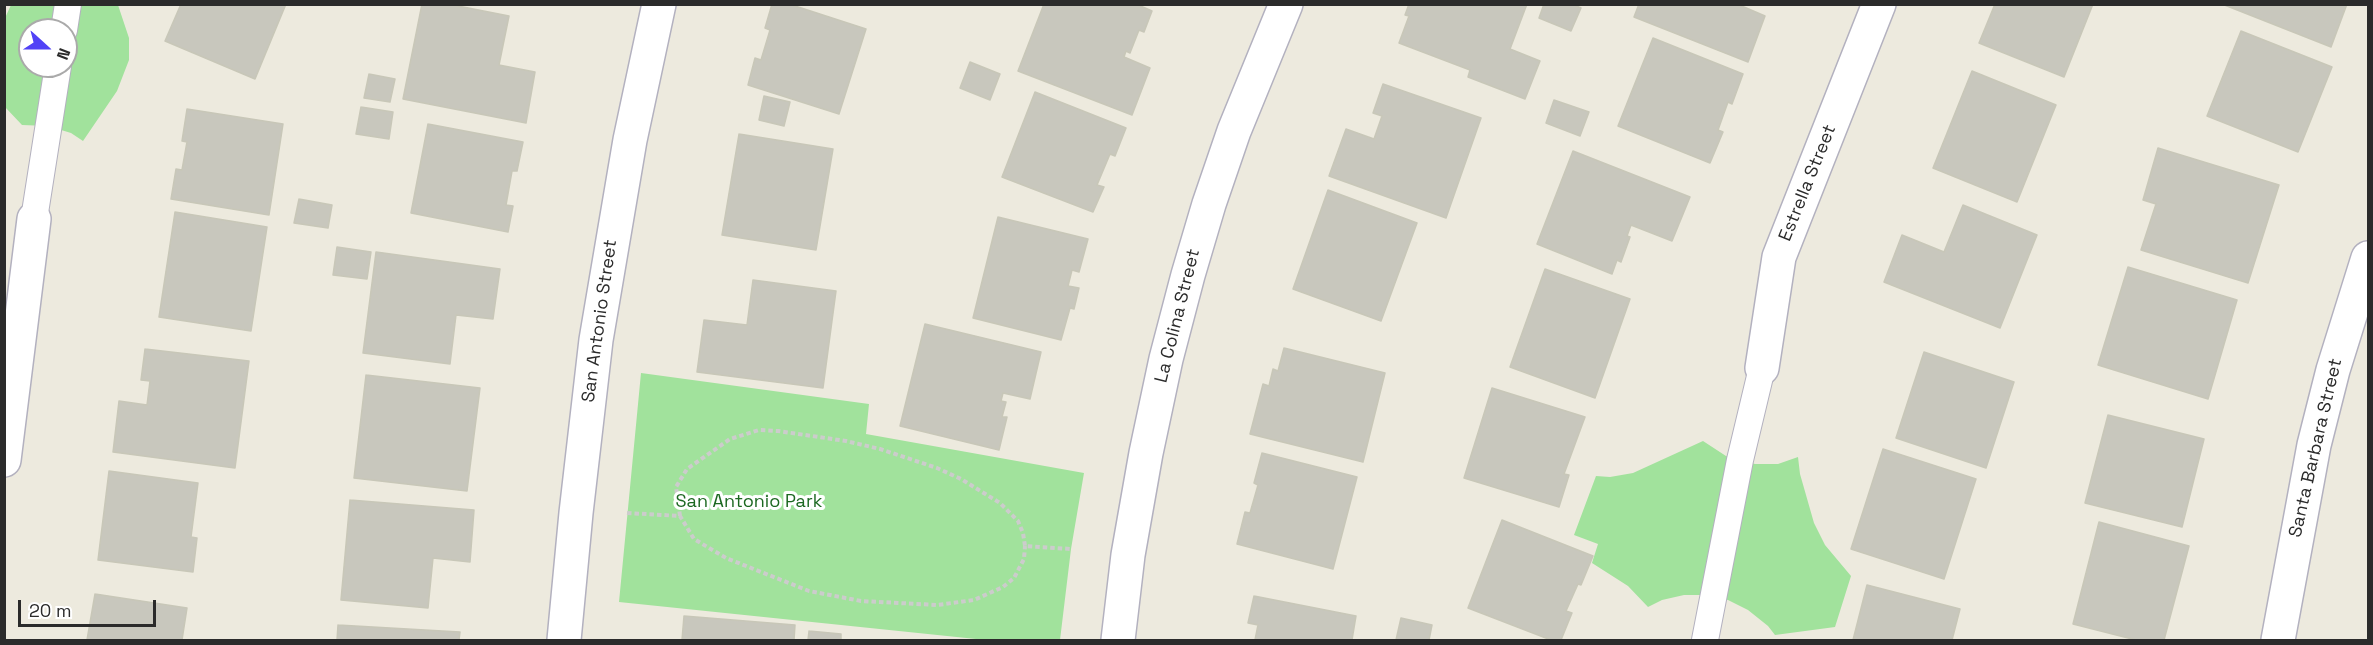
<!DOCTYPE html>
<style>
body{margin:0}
#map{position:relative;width:2373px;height:645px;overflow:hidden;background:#edeade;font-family:"Space Grotesk",sans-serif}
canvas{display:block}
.frame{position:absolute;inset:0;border:6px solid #2b2b2b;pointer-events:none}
.north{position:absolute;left:18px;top:18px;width:60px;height:60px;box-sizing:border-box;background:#fff;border:2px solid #aaa;border-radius:50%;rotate:111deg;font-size:16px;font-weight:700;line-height:24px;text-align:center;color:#2b2b2b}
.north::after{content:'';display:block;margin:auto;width:21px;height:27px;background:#5142f6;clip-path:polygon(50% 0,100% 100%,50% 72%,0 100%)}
.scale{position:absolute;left:18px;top:600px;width:138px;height:27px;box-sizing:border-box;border:3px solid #2b2b2b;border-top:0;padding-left:8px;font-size:18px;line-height:21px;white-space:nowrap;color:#2b2b2b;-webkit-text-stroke:4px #fff;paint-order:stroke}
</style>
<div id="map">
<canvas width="2373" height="645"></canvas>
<div class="frame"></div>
<div class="north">N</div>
<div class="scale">20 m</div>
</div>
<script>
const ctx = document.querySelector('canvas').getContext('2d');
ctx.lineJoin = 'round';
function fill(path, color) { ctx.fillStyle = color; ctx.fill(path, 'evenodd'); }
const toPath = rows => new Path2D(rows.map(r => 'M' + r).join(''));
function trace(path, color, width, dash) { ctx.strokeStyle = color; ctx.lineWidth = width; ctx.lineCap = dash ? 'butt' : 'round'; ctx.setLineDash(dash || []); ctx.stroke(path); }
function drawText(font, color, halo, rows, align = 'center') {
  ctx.font = font + ' "Space Grotesk",sans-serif'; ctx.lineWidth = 6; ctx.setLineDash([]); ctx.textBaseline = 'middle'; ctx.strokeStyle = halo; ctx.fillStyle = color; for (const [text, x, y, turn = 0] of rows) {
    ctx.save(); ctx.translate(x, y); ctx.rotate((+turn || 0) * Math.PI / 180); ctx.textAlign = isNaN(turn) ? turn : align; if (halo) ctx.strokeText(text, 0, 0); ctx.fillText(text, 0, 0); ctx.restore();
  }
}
const green = toPath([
 [11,5,118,5,129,38,129,60,117,91,83,141,71,133,48,126,22,125,5,107,5,18],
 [30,30,66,30,66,66,30,66],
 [641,373,869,404,866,434,1084,473,1071,549,1060,640,976,639,619,602],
 [1703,441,1726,456,1755,464,1778,464,1798,457,1800,474,1814,523,1825,545,1851,576,1835,627,1775,635,1768,626,1748,610,1728,600,1707,595,1684,595,1662,600,1648,607,1628,586,1592,563,1598,544,1574,535,1596,476,1610,477,1633,473]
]);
const building = toPath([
 [181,4,286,4,255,79,165,41,181,4],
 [422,4,448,4,509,16,499,65,535,72,526,123,403,99,422,4],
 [772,4,789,4,866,29,839,114,748,85,755,58,761,60,770,30,765,28,772,4],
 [1044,4,1136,4,1152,11,1144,32,1139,30,1130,53,1126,51,1124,57,1150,68,1132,115,1018,71,1044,4],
 [1409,4,1527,4,1510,49,1540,61,1525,99,1468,77,1470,70,1399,43,1409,16,1405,15,1409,4],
 [1544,4,1572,4,1581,8,1571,31,1539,18,1544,4],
 [1639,4,1737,4,1765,16,1748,62,1634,17,1639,4],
 [1995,4,2093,4,2064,77,1979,43,1995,4],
 [2222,4,2347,4,2331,47,2222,4],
 [2241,31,2332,67,2298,152,2207,116,2241,31],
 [1653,38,1743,74,1732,104,1728,102,1718,130,1723,132,1710,163,1618,126,1653,38],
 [970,62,1000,74,990,100,960,88,970,62],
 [1972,71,2056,105,2017,202,1933,168,1972,71],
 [369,74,395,79,390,102,364,98,369,74],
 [1383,84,1481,118,1446,218,1329,176,1346,129,1374,139,1382,116,1373,113,1383,84],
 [1035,92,1126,128,1115,156,1110,154,1097,185,1104,187,1093,212,1002,177,1035,92],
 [764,96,790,102,784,126,759,120,764,96],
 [1554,100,1589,112,1580,136,1546,123,1554,100],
 [361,107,393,112,389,139,356,134,361,107],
 [187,109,283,124,269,215,171,199,176,169,182,170,187,142,182,141,187,109],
 [428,124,523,142,517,171,512,171,506,205,513,206,508,232,411,213,428,124],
 [739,134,833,149,816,250,722,235,739,134],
 [2158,148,2279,185,2248,283,2141,250,2156,204,2143,200,2158,148],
 [1573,151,1690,197,1672,241,1631,225,1627,236,1630,237,1621,262,1617,260,1612,274,1537,244,1573,151],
 [1328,190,1417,223,1381,321,1293,289,1328,190],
 [299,199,332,205,328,228,294,223,299,199],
 [1963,205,2037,235,2000,328,1884,282,1902,235,1944,252,1963,205],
 [175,212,267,227,251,331,159,317,175,212],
 [998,217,1088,239,1079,272,1072,270,1068,286,1079,288,1074,309,1070,308,1061,340,973,318,998,217],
 [337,247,371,252,367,279,333,275,337,247],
 [376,252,500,269,493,319,456,315,450,364,363,353,376,252],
 [2128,267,2237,300,2208,399,2098,365,2128,267],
 [1545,269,1630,299,1595,398,1510,367,1545,269],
 [753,280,836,291,823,388,697,372,704,320,747,325,753,280],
 [925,324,1041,352,1030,399,1003,393,1001,401,1006,402,1002,417,1007,417,999,450,900,426,925,324],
 [1284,348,1385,373,1363,462,1250,434,1263,384,1269,386,1273,369,1278,371,1284,348],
 [145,349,249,361,235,468,113,452,119,401,147,405,150,381,141,380,145,349],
 [1924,352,2014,382,1986,468,1896,438,1924,352],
 [366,375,480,388,467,491,354,478,366,375],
 [1492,388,1585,417,1564,474,1569,475,1559,507,1464,478,1492,388],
 [2108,415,2204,439,2182,527,2085,503,2108,415],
 [1883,449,1976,479,1944,579,1851,549,1883,449],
 [1262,453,1357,477,1333,569,1237,544,1245,512,1250,513,1258,485,1254,483,1262,453],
 [109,471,198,483,191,537,197,538,193,572,98,560,109,471],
 [350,500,474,510,470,562,433,558,428,608,341,600,350,500],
 [1502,520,1593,556,1581,585,1578,584,1566,611,1572,613,1561,640,1551,640,1468,608,1502,520],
 [2099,522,2189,546,2164,640,2136,640,2073,624,2099,522],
 [1867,585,1960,609,1952,640,1853,640,1867,585],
 [95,594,187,608,182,640,87,640,95,594],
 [1254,596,1356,616,1352,640,1255,640,1258,625,1248,623,1254,596],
 [684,616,795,625,794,640,682,640,684,616],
 [1401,618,1432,625,1429,640,1396,640,1401,618],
 [338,625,460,632,459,640,337,640,338,625],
 [809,631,841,634,841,640,808,640,809,631]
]);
const path = toPath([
 [627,513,680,516,694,539,726,558,809,591,861,601,937,605,974,600,1003,587,1014,578,1024,559,1025,546],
 [680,516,676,487,687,469,730,439,759,430,778,431,846,441,880,449,937,468,961,479,1000,503,1018,521,1023,533,1025,546,1071,549]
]);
const lane = toPath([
 [64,30,68,4],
 [34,219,58,66],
 [1705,640,1740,460,1762,368]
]);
const street = toPath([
 [1762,368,1779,257,1879,4],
 [4,460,34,219],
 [564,640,576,513,596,340,630,140,659,4],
 [1118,640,1128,555,1146,453,1166,359,1188,275,1209,204,1234,131,1286,4],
 [2278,640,2314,445,2333,370,2368,258]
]);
const streetNames = [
 ["Estrella Street",1808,183,-68],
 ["La Colina Street",1178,316,-76],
 ["San Antonio Street",600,321,-82],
 ["Santa Barbara Street",2316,448,-77]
];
const parkNames = [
 ["San Antonio Park",749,502]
];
fill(green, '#a1e29c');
fill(building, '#c8c7bd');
trace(building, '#c8c7b8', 1.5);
trace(lane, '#b3b1bf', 28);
trace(street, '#b3b1bf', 36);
trace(path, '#ccc', 4, [4.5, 3]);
trace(lane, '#fff', 26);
trace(street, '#fff', 33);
drawText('18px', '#2b2b2b', '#fff', streetNames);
drawText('18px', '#1c6821', '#fff', parkNames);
</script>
